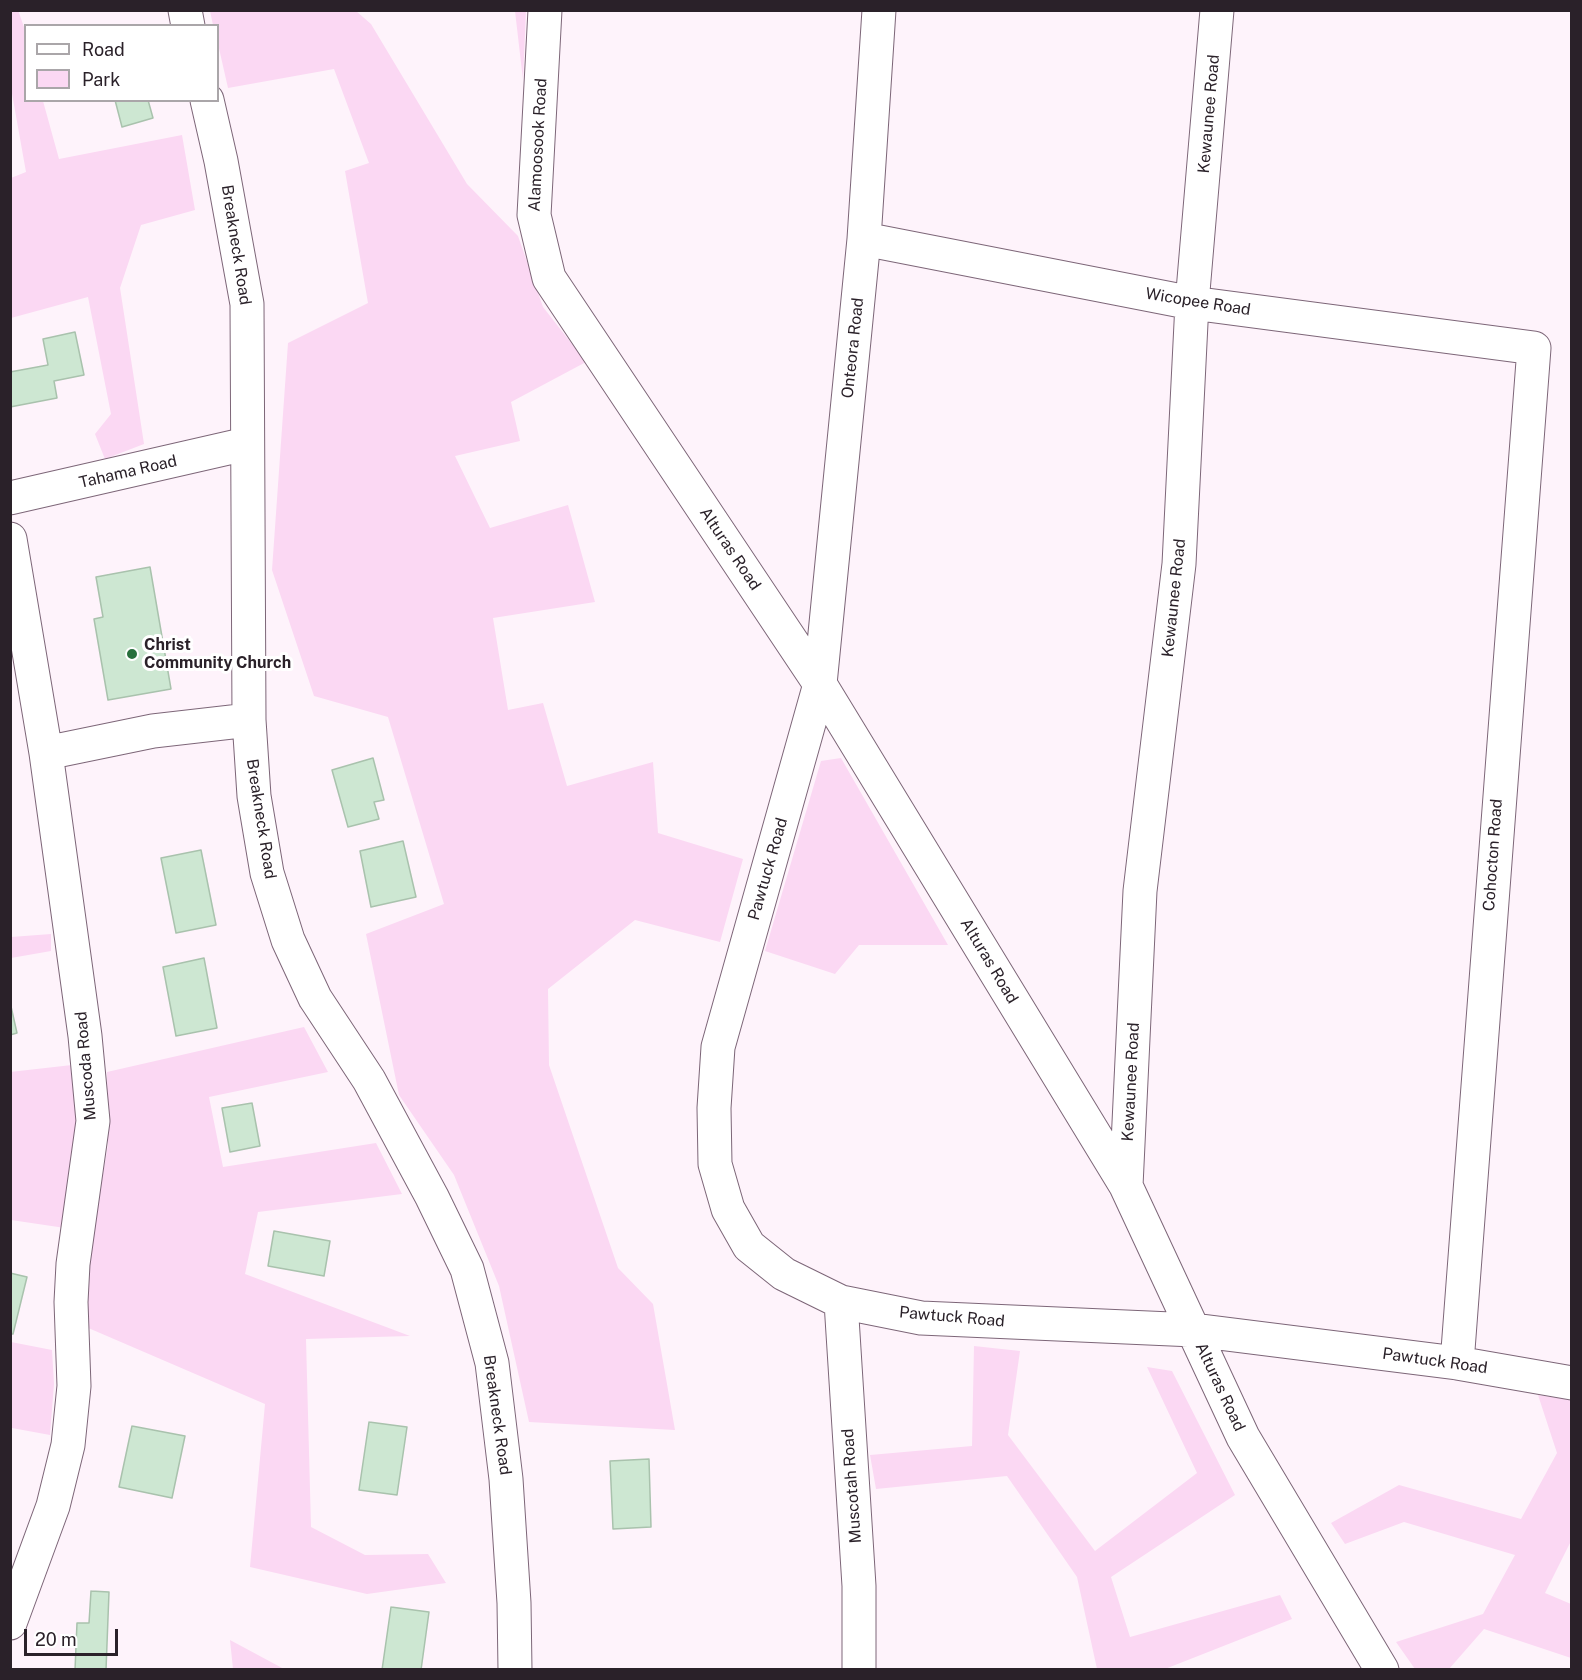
<!DOCTYPE html>
<style>
body{margin:0}
#map{position:relative;width:1582px;height:1680px;overflow:hidden;background:#fef3fb;font-family:"Public Sans",sans-serif}
canvas{display:block}
.frame{position:absolute;inset:0;border:12px solid #2a2129;pointer-events:none}
.legend{position:absolute;left:24px;top:24px;width:195px;height:78px;box-sizing:border-box;background:#fff;border:2px solid #aaa6a9;margin:0;padding:8px 10px;list-style:none;font-size:18px;color:#2a2129}
.legend li{display:flex;align-items:center;gap:12px;height:30px}
.legend b{width:30px;border:2px solid #aaa6a9}
.scale{position:absolute;left:24px;top:1629px;width:94px;height:27px;box-sizing:border-box;border:3px solid #2a2129;border-top:0;padding-left:8px;font-size:18px;line-height:21px;white-space:nowrap;color:#2a2129;-webkit-text-stroke:4px #fff;paint-order:stroke}
</style>
<div id="map">
<canvas width="1582" height="1680"></canvas>
<div class="frame"></div>
<ul class="legend">
<li><b style="height:8px;background:#fff"></b>Road</li>
<li><b style="height:16px;background:#fbd8f3"></b>Park</li>
</ul>
<div class="scale">20 m</div>
</div>
<script>
const ctx = document.querySelector('canvas').getContext('2d');
ctx.lineJoin = 'round';
function fill(path, color) { ctx.fillStyle = color; ctx.fill(path, 'evenodd'); }
const toPath = rows => new Path2D(rows.map(r => 'M' + r).join(''));
function trace(path, color, width, dash) { ctx.strokeStyle = color; ctx.lineWidth = width; ctx.lineCap = dash ? 'butt' : 'round'; ctx.setLineDash(dash || []); ctx.stroke(path); }
function drawText(font, color, halo, rows, align = 'center') {
  ctx.font = font + ' "Public Sans",sans-serif'; ctx.lineWidth = 6; ctx.setLineDash([]); ctx.textBaseline = 'middle'; ctx.strokeStyle = halo; ctx.fillStyle = color; for (const [text, x, y, turn = 0] of rows) {
    ctx.save(); ctx.translate(x, y); ctx.rotate((+turn || 0) * Math.PI / 180); ctx.textAlign = isNaN(turn) ? turn : align; if (halo) ctx.strokeText(text, 0, 0); ctx.fillText(text, 0, 0); ctx.restore();
  }
}
const green = toPath([
 [18,10,25,30,26,100,43,101,59,159,182,135,195,210,141,225,120,288,144,444,105,459,95,434,111,414,88,297,11,318,11,178,26,172,11,88,11,11],
 [210,11,356,11,371,24,467,184,518,236,543,307,586,362,511,402,520,441,455,456,490,528,568,505,595,602,493,618,508,710,543,703,567,786,653,762,658,833,743,859,720,942,635,920,548,989,549,1065,618,1268,653,1304,675,1430,529,1422,499,1286,454,1175,399,1095,366,934,444,904,388,717,314,696,272,570,288,343,368,303,345,171,369,163,334,69,228,88,218,44,218,26,213,25],
 [515,11,526,11,523,80],
 [841,758,948,945,859,945,835,974,765,951,821,761],
 [51,934,51,951,11,958,11,937],
 [304,1027,328,1072,209,1097,223,1167,376,1143,402,1194,258,1212,245,1274,410,1336,306,1339,311,1527,365,1555,428,1554,446,1583,367,1594,250,1567,265,1404,86,1327,85,1278,108,1145,107,1072],
 [72,1065,78,1120,65,1228,11,1220,10,1072],
 [11,1342,52,1350,54,1384,50,1435,12,1428],
 [974,1346,1020,1351,1008,1435,1095,1551,1197,1473,1147,1367,1172,1371,1235,1495,1111,1577,1130,1637,1280,1595,1292,1619,1165,1669,1097,1669,1077,1577,1007,1476,876,1489,870,1455,972,1446],
 [1538,1395,1571,1400,1571,1541,1545,1593,1571,1604,1571,1658,1484,1629,1449,1669,1415,1669,1396,1642,1483,1614,1515,1555,1404,1522,1345,1544,1331,1523,1399,1485,1521,1519,1557,1453],
 [230,1640,284,1669,233,1669]
]);
const building = toPath([
 [115,100,148,100,153,118,122,127,115,100],
 [75,332,84,375,54,381,57,398,10,407,10,372,48,365,43,339,75,332],
 [150,567,171,689,108,700,94,619,103,617,96,577,150,567],
 [373,758,384,800,374,802,379,819,348,827,332,770,373,758],
 [403,841,416,897,371,907,360,851,403,841],
 [201,850,216,925,176,933,161,858,201,850],
 [204,958,217,1028,176,1036,163,967,204,958],
 [10,1002,17,1033,10,1035,10,1002],
 [252,1103,260,1146,230,1152,222,1108,252,1103],
 [274,1231,330,1241,324,1276,268,1266,274,1231],
 [10,1273,27,1277,13,1334,10,1334,10,1273],
 [369,1422,407,1427,397,1495,359,1490,369,1422],
 [132,1426,185,1436,172,1498,119,1487,132,1426],
 [649,1459,651,1527,613,1529,610,1461,649,1459],
 [91,1591,109,1592,106,1670,75,1670,77,1623,89,1623,91,1591],
 [391,1607,429,1612,421,1670,382,1670,391,1607]
]);
const minor = toPath([
 [185,10,188,26],
 [545,10,534,215,549,278,820,684,1126,1186,1243,1437,1382,1670],
 [879,10,864,239,820,684,718,1047,714,1108,715,1164,728,1209,749,1246,784,1274,841,1302,921,1318,1194,1330,1457,1363,1572,1383],
 [207,100,221,161,247,304,249,720,254,796,267,873,288,940,315,998,369,1080,432,1197,467,1269,492,1363,506,1479,514,1603,515,1670],
 [864,239,1192,303,1534,348,1457,1363],
 [10,498,246,444],
 [10,539,46,753,85,1036,93,1121,73,1264,71,1302,74,1386,68,1445,53,1506,10,1623],
 [46,753,153,731,249,720],
 [1126,1186,1140,891,1179,564,1192,303,1217,10],
 [841,1302,859,1586,859,1670]
]);
const markers = [
 [132,654,6,"#276f3c"]
];
const streetNames = [
 ["Kewaunee Road",1209,114,-85],
 ["Alamoosook Road",538,145,-87],
 ["Breakneck Road",236,245,81],
 ["Wicopee Road",1198,302,9],
 ["Onteora Road",853,348,-84],
 ["Tahama Road",128,472,-13],
 ["Alturas Road",730,549,56],
 ["Kewaunee Road",1174,598,-84],
 ["Breakneck Road",261,819,81],
 ["Cohocton Road",1493,855,-86],
 ["Pawtuck Road",768,869,-74],
 ["Alturas Road",989,961,59],
 ["Muscoda Road",86,1066,-95],
 ["Kewaunee Road",1131,1082,-87],
 ["Pawtuck Road",952,1317,5],
 ["Pawtuck Road",1435,1361,8],
 ["Alturas Road",1220,1387,65],
 ["Breakneck Road",497,1415,82],
 ["Muscotah Road",852,1486,-94]
];
const poiNames = [
 ["Christ",144,645],
 ["Community Church",144,663]
];
fill(green, '#fbd8f3');
fill(building, '#cde7d2');
trace(building, '#a9c2ad', 1.5);
trace(minor, '#7d6678', 35);
trace(minor, '#fff', 33);
for (const [x, y, r, color] of markers) { const dot = new Path2D(); dot.arc(x, y, r, 0, 2 * Math.PI); ctx.fillStyle = color; ctx.fill(dot); trace(dot, '#fff', 2); }
drawText('16px', '#2a2129', '#fff', streetNames);
drawText('bold 16px', '#2a2129', '#fff', poiNames, 'left');
</script>
